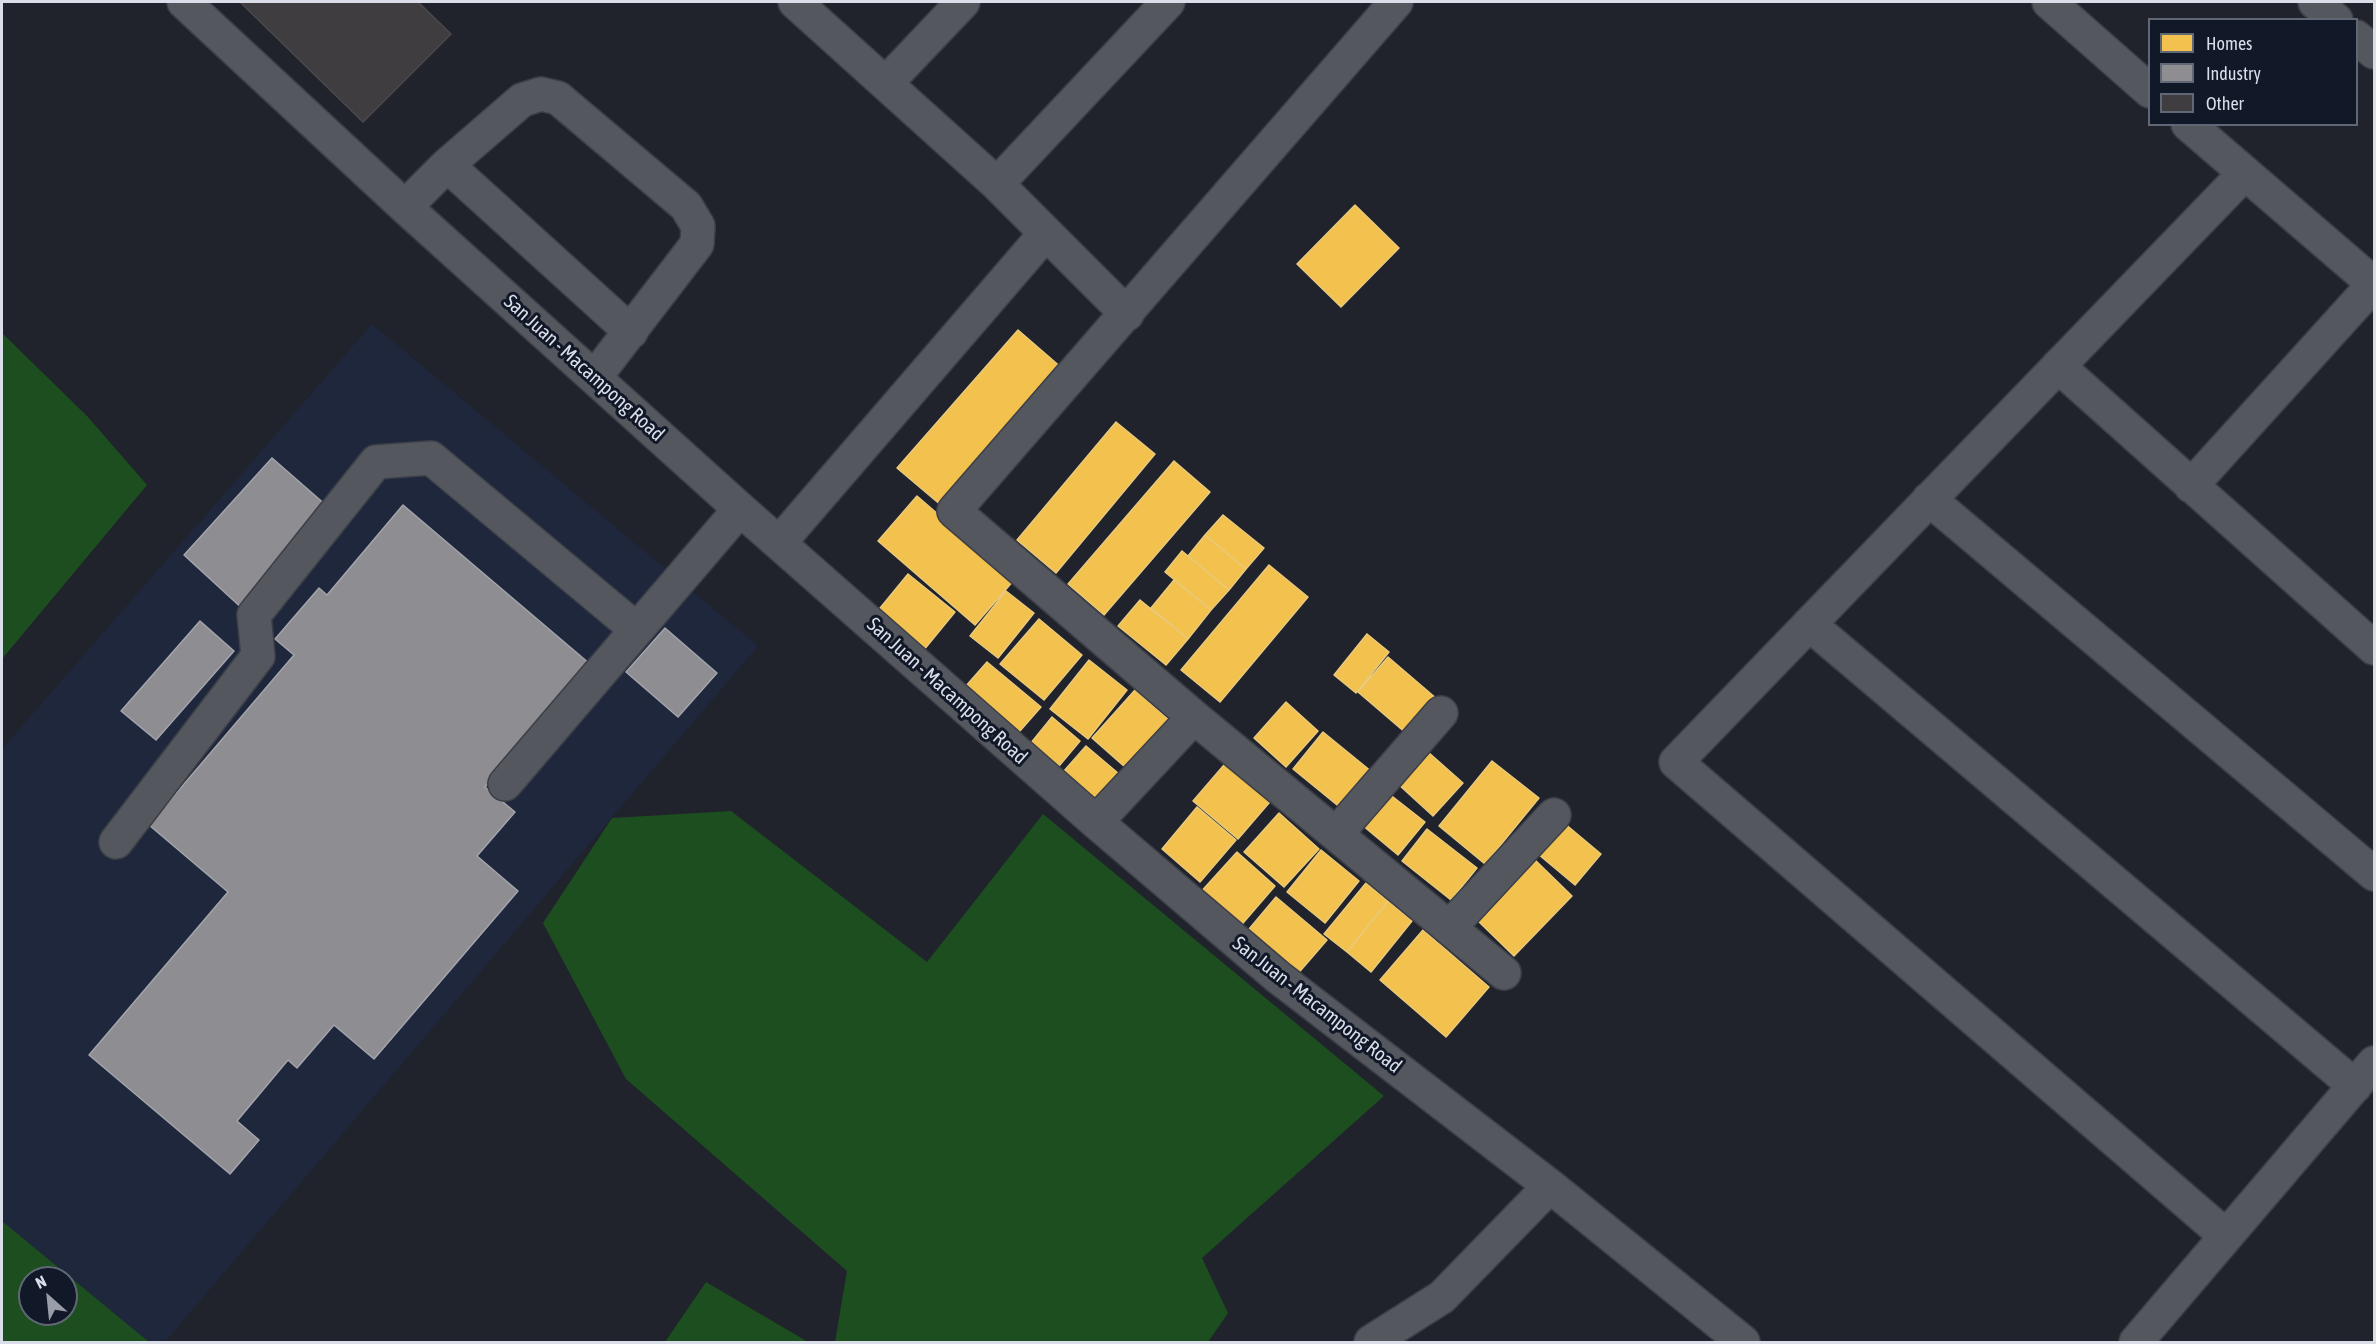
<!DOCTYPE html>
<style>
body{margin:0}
#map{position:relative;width:2376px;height:1344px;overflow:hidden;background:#20232c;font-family:"Asap Condensed",sans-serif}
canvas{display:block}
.frame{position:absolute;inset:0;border:3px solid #d9dee9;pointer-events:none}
.legend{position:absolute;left:2148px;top:18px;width:210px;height:108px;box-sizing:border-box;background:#111828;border:2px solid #616775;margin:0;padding:8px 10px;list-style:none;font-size:18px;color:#d9dee9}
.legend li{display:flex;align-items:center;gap:12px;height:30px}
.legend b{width:30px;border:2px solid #616775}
.north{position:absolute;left:18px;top:1266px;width:60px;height:60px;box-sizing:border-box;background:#111828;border:2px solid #616775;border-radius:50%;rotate:333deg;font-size:16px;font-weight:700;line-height:24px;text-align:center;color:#d9dee9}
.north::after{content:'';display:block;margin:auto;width:21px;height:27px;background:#989da7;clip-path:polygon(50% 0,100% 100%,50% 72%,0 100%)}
</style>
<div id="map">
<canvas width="2376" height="1344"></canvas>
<div class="frame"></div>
<ul class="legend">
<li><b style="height:16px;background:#f2c14e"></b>Homes</li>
<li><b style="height:16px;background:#8d8d92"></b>Industry</li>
<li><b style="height:16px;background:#403d41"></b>Other</li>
</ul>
<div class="north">N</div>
</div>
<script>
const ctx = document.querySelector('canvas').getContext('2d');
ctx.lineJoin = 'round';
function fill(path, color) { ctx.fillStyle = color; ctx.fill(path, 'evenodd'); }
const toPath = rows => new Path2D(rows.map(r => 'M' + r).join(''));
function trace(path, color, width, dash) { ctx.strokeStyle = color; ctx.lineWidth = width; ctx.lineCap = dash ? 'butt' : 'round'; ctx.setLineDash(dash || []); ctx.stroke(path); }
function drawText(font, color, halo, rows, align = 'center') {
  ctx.font = font + ' "Asap Condensed",sans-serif'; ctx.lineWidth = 6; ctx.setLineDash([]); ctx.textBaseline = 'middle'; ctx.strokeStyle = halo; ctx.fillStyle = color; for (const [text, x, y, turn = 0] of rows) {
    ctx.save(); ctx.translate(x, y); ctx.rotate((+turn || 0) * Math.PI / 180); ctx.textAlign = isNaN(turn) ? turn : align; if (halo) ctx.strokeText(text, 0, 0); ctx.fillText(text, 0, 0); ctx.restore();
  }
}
const built = toPath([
 [372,324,758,646,165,1342,149,1342,2,1221,2,749]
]);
const green = toPath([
 [2,333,87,416,147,485,2,659],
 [731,811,927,962,1043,814,1384,1096,1202,1258,1228,1313,1208,1342,835,1342,847,1271,626,1079,543,923,612,818],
 [2,1221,149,1342,2,1342],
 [30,1278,66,1278,66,1314,30,1314],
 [706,1282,808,1342,665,1342]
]);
const homes = toPath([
 [1355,205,1399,248,1341,307,1297,264,1355,205],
 [1018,330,1063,369,942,506,897,468,1018,330],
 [1116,422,1155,454,1056,573,1017,540,1116,422],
 [1174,461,1210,492,1104,615,1068,584,1174,461],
 [917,496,1014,580,975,625,878,541,917,496],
 [1223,515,1264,548,1246,569,1205,535,1223,515],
 [1205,535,1246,569,1229,590,1188,556,1205,535],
 [1182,551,1229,590,1211,610,1165,572,1182,551],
 [1269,565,1308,597,1220,702,1181,670,1269,565],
 [908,574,955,612,923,651,876,613,908,574],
 [1174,580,1211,610,1188,639,1151,608,1174,580],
 [1006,591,1034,613,998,658,970,636,1006,591],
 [1140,600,1188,639,1166,665,1118,626,1140,600],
 [1039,619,1082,655,1044,700,1000,664,1039,619],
 [1367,634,1389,652,1356,693,1334,675,1367,634],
 [1388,657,1437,699,1407,734,1358,692,1388,657],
 [1089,660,1127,690,1088,739,1050,709,1089,660],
 [987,662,1041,707,1012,740,958,695,987,662],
 [1135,690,1177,727,1134,775,1092,738,1135,690],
 [1286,702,1318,731,1286,767,1254,738,1286,702],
 [1052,717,1080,741,1054,772,1026,749,1052,717],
 [1323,732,1372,772,1342,809,1293,769,1323,732],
 [1086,746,1125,779,1095,814,1056,780,1086,746],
 [1428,752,1463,783,1433,816,1398,784,1428,752],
 [1230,758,1275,796,1238,839,1193,801,1230,758],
 [1492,761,1539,798,1485,864,1439,826,1492,761],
 [1388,793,1425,822,1398,855,1362,825,1388,793],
 [1197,807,1236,840,1200,882,1162,849,1197,807],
 [1279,813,1319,849,1284,887,1244,852,1279,813],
 [1564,823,1601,854,1575,885,1538,854,1564,823],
 [1427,829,1477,868,1451,900,1402,861,1427,829],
 [1321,850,1359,881,1325,923,1287,892,1321,850],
 [1237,852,1275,886,1237,930,1198,895,1237,852],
 [1534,859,1572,896,1514,956,1476,919,1534,859],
 [1366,883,1388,901,1347,952,1324,934,1366,883],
 [1276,897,1327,940,1295,977,1244,935,1276,897],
 [1388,901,1412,921,1371,972,1347,952,1388,901],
 [1423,930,1489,987,1446,1037,1380,980,1423,930]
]);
const industry = toPath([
 [272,458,335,513,245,611,184,555,272,458],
 [403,505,590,664,485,787,515,812,477,856,518,891,374,1059,334,1025,297,1068,288,1060,237,1121,259,1140,230,1174,89,1055,228,892,149,825,294,655,275,639,319,588,327,595,403,505],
 [200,621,234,651,156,740,121,711,200,621],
 [665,628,717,673,678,717,626,672,665,628]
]);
const building = toPath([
 [240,2,418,2,451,34,363,122,240,2]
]);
const minor = toPath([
 [184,2,405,207,740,509,1096,822,1278,977,1550,1186,1743,1342],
 [795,2,997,184,1127,314],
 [1396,2,954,511,1194,717,1504,973],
 [2049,2,2150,91],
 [2315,2,2336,20],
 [2356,37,2374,52],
 [886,83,963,2],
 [2188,124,2374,284],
 [447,165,631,332],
 [997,184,1168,2],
 [405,207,447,165,522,100,541,94,558,98,686,206,698,226,697,244,595,377],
 [2058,366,2374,648],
 [2191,486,2374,284],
 [1929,499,2374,874],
 [780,542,1046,233],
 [1809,624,2355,1086],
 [505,784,740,509],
 [1096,822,1194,717],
 [1337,833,1441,713],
 [116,842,258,656,254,615,376,462,431,458,636,629],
 [1449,928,1554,815],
 [2226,1236,1676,762,2244,174],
 [1371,1342,1442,1297,1550,1186],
 [2136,1342,2374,1063]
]);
const streetNames = [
 ["San Juan - Macampong Road",584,368,42],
 ["San Juan - Macampong Road",947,691,42],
 ["San Juan - Macampong Road",1317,1005,38]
];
fill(built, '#1f273c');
fill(green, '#1d4e1f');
fill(homes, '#f2c14e');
trace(homes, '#eaca7c', 1.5);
fill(industry, '#8d8d92');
trace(industry, '#a4a5ac', 1.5);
fill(building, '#403d41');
trace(building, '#4b494b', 1.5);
trace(minor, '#3c3f47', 36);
trace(minor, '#54575e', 33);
drawText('20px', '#d9dee9', '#111828', streetNames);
</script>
